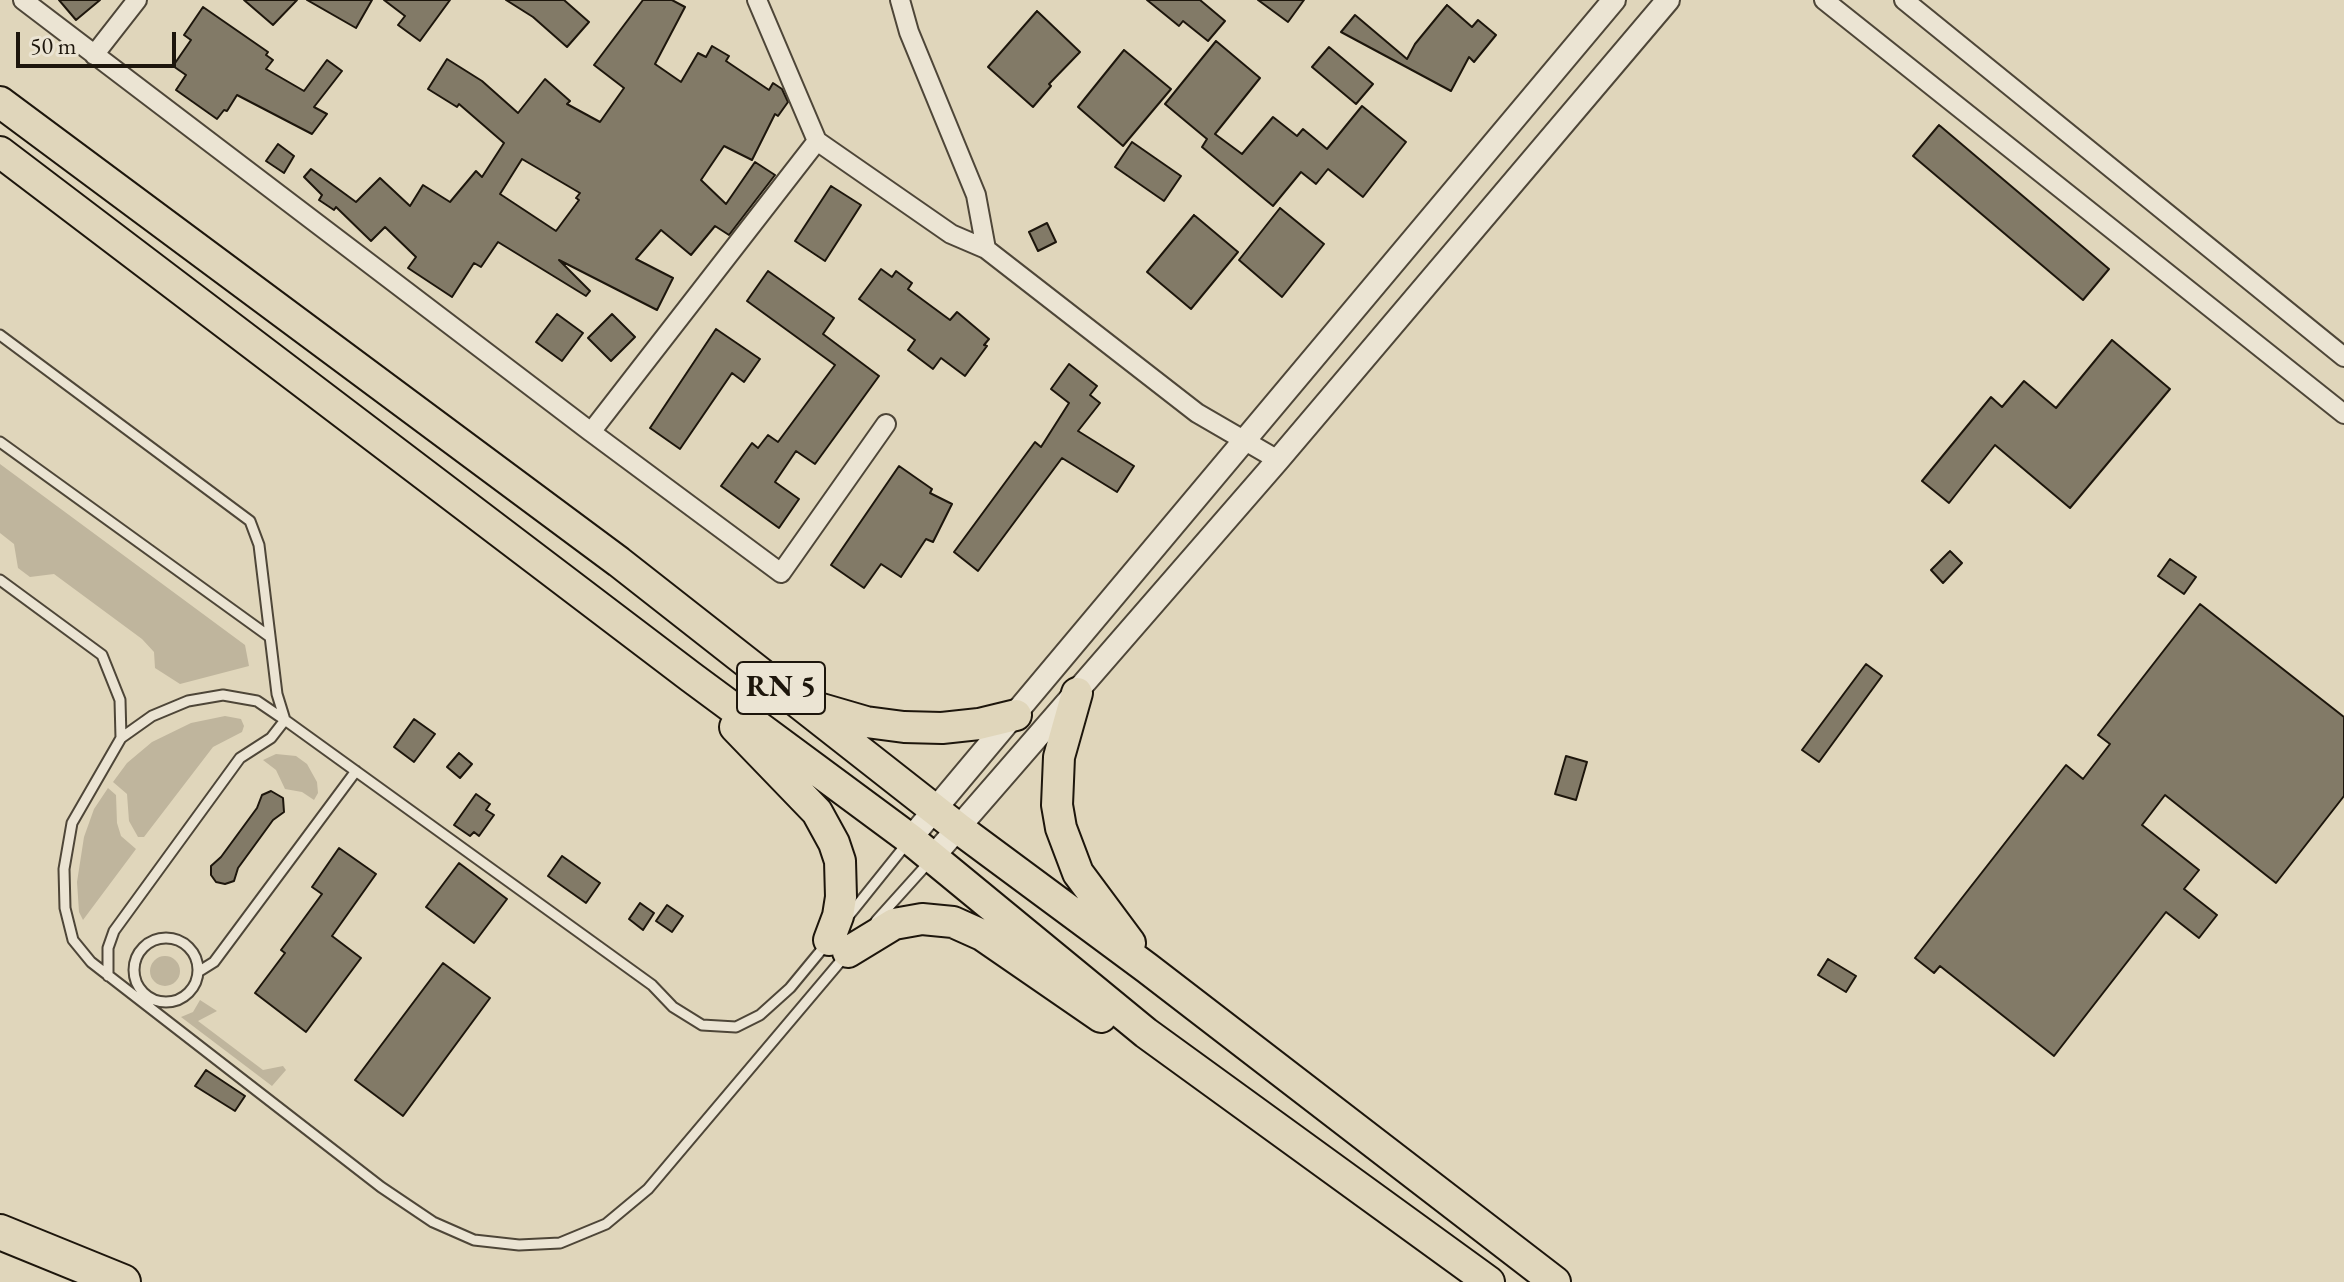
<!DOCTYPE html>
<style>
body{margin:0}
#map{position:relative;width:2344px;height:1282px;overflow:hidden;background:#e0d6bb;font-family:"EB Garamond",serif}
canvas{display:block}
.scale{position:absolute;left:16px;top:32px;width:160px;height:36px;box-sizing:border-box;border:4px solid #1d160c;border-top:0;padding-left:10px;font-size:24px;line-height:28px;white-space:nowrap;color:#1d160c;-webkit-text-stroke:6px #ebe4d3;paint-order:stroke}
</style>
<div id="map">
<canvas width="2344" height="1282"></canvas>
<div class="scale">50 m</div>
</div>
<script>
const ctx = document.querySelector('canvas').getContext('2d');
ctx.lineJoin = 'round';
function fill(path, color) { ctx.fillStyle = color; ctx.fill(path, 'evenodd'); }
const toPath = rows => new Path2D(rows.map(r => 'M' + r).join(''));
function trace(path, color, width, dash) { ctx.strokeStyle = color; ctx.lineWidth = width; ctx.lineCap = dash ? 'butt' : 'round'; ctx.setLineDash(dash || []); ctx.stroke(path); }
function drawText(font, color, halo, rows, align = 'center') {
  ctx.font = font + ' "EB Garamond",serif'; ctx.lineWidth = 6; ctx.setLineDash([]); ctx.textBaseline = 'middle'; ctx.strokeStyle = halo; ctx.fillStyle = color; for (const [text, x, y, turn = 0] of rows) {
    ctx.save(); ctx.translate(x, y); ctx.rotate((+turn || 0) * Math.PI / 180); ctx.textAlign = isNaN(turn) ? turn : align; if (halo) ctx.strokeText(text, 0, 0); ctx.fillText(text, 0, 0); ctx.restore();
  }
}
const green = toPath([
 [0,464,245,645,249,666,180,684,155,668,154,652,142,639,54,574,30,577,18,568,14,544,0,533],
 [225,716,241,719,244,726,242,732,213,747,144,837,138,837,129,821,127,794,113,782,127,763,152,742,191,723],
 [276,754,296,756,307,764,317,782,318,793,314,800,302,792,285,789,276,770,263,760],
 [108,788,116,795,117,823,121,836,136,849,83,920,79,912,77,882,84,837,94,809],
 '150 971a15 15 0 1 1 30 0a15 15 0 1 1-30 0Z',
 [200,1000,217,1011,198,1021,263,1070,283,1066,286,1070,272,1086,181,1017,193,1012]
]);
const building = toPath([
 [59,0,100,0,76,20,59,0],
 [244,0,297,0,273,25,244,0],
 [307,0,372,0,356,28,307,0],
 [384,0,450,0,420,41,398,25,405,16,384,0],
 [506,0,564,0,589,22,567,47,533,17,506,0],
 [643,0,672,0,685,7,655,64,681,82,698,53,706,57,712,46,729,56,726,61,769,90,773,83,782,89,788,102,778,116,775,114,752,160,724,146,701,180,726,204,755,162,775,175,729,235,715,226,691,255,661,230,636,259,673,278,657,310,559,260,590,291,586,296,498,242,481,267,474,263,452,297,408,268,416,257,385,227,371,241,336,207,334,210,319,200,322,195,304,177,311,169,356,202,380,178,410,206,423,185,450,202,476,171,482,177,504,143,459,104,457,107,428,89,447,59,482,81,518,113,545,79,570,101,567,104,600,122,624,88,594,65,643,0],
 [522,159,580,193,576,198,579,200,556,231,500,194,522,159],
 [1147,0,1200,0,1225,21,1208,41,1183,21,1179,26,1147,0],
 [1258,0,1304,0,1288,22,1258,0],
 [1447,5,1472,27,1478,20,1496,35,1474,62,1469,57,1451,91,1341,32,1355,15,1407,59,1415,44,1447,5],
 [203,7,268,52,266,55,273,60,266,69,304,91,327,60,342,71,314,107,327,114,312,134,237,95,227,111,224,110,217,119,176,90,186,75,173,66,191,40,184,35,203,7],
 [1037,11,1080,52,1049,84,1051,86,1033,107,988,67,1037,11],
 [1216,41,1260,78,1215,134,1242,154,1273,117,1297,136,1303,129,1327,149,1362,106,1406,142,1363,197,1328,169,1316,184,1301,172,1273,206,1202,147,1207,139,1165,104,1216,41],
 [1329,47,1373,84,1356,104,1312,67,1329,47],
 [1124,50,1171,89,1123,146,1078,107,1124,50],
 [1939,125,2109,269,2083,300,1913,156,1939,125],
 [1132,142,1181,176,1164,201,1115,167,1132,142],
 [278,144,294,156,284,173,266,161,278,144],
 [831,186,861,205,825,261,795,241,831,186],
 [1280,208,1324,244,1282,297,1239,260,1280,208],
 [1194,215,1238,252,1191,309,1147,272,1194,215],
 [1047,223,1056,242,1038,251,1029,232,1047,223],
 [881,269,892,277,896,271,912,283,908,289,950,320,957,312,989,339,984,345,987,346,965,376,941,358,933,369,908,350,915,340,859,299,881,269],
 [768,271,834,318,823,334,879,376,815,464,796,451,775,482,799,499,779,528,721,486,752,443,758,448,768,435,778,442,835,365,747,301,768,271],
 [557,314,583,333,562,361,536,342,557,314],
 [612,314,635,337,611,361,588,338,612,314],
 [716,329,760,359,744,382,732,373,680,449,650,428,716,329],
 [2112,340,2170,389,2070,508,1995,445,1949,503,1922,481,1991,397,2002,407,2024,381,2056,408,2112,340],
 [1069,364,1097,386,1090,395,1100,403,1078,431,1134,466,1117,492,1062,458,978,571,954,552,1035,442,1041,447,1069,403,1051,389,1069,364],
 [899,466,932,489,930,493,952,504,933,542,926,539,901,577,881,564,864,588,831,565,899,466],
 [1950,551,1962,563,1943,583,1931,570,1950,551],
 [2170,559,2196,577,2184,594,2158,576,2170,559],
 [2200,604,2344,717,2344,796,2276,883,2165,795,2142,825,2199,870,2184,889,2217,915,2199,938,2166,912,2054,1056,1940,966,1934,973,1915,958,2066,765,2083,779,2110,744,2098,735,2200,604],
 [1866,664,1882,676,1819,762,1802,750,1866,664],
 [414,719,435,734,414,762,394,747,414,719],
 [459,753,472,764,460,778,447,767,459,753],
 [1566,756,1587,762,1576,800,1555,794,1566,756],
 [271,791,283,798,284,812,273,820,238,868,234,881,225,884,216,882,211,875,211,866,221,857,257,808,262,795,271,791],
 [476,794,490,804,486,810,494,815,479,836,474,832,470,836,454,825,476,794],
 [339,848,376,874,332,936,361,958,306,1032,255,993,285,953,281,950,322,894,312,887,339,848],
 [562,856,600,883,586,903,548,876,562,856],
 [459,863,507,899,474,943,426,907,459,863],
 [640,903,654,913,643,930,629,919,640,903],
 [667,905,683,916,672,932,656,921,667,905],
 [1828,959,1856,976,1846,992,1818,975,1828,959],
 [443,963,490,998,403,1116,355,1080,443,963],
 [206,1070,245,1096,235,1111,195,1086,206,1070]
]);
const service = toPath([
 [0,335,250,521,259,545,277,694,285,720,652,985,673,1007,702,1025,736,1027,760,1015,790,988,828,942],
 [0,442,270,637],
 [0,580,102,655,120,700,121,738,72,823,64,869,65,908,73,940,91,962,381,1187,433,1222,474,1240,519,1245,560,1243,606,1224,648,1189,845,956],
 [847,918,908,842],
 [876,921,930,861],
 '134 970a32 32 0 1 1 64 0a32 32 0 1 1-64 0Z',
 [198,972,214,962,356,771],
 [108,976,108,948,114,931,240,758,271,738,285,720,257,701,223,695,188,701,152,716,121,738]
]);
const minor = toPath([
 [23,0,591,432,817,141],
 [757,0,817,141,951,234,986,249,1197,413,1278,460],
 [900,0,909,32,976,195,986,249],
 [1824,0,2344,414],
 [1904,0,2344,357],
 [94,55,137,0],
 [591,432,781,573,886,424]
]);
const tertiary = toPath([
 [910,839,1614,0],
 [932,858,1278,460,1668,0]
]);
const trunk = toPath([
 [0,102,619,562,958,828,1147,968,1555,1282],
 [0,152,691,677,910,839,1146,1033,1489,1282],
 [1077,693,1059,757,1057,805,1061,828,1078,873,1130,943],
 [818,708,866,722,904,727,942,728,979,724,1016,715],
 [735,727,817,812,834,843,840,861,841,897,838,916,829,940],
 [848,952,894,924,922,919,953,922,982,935,1101,1017]
]);
const motorway = toPath([
 [0,1232,123,1282]
]);
const shields = [
 [781,688,88]
];
const shieldNames = [
 ["RN 5",781,688]
];
fill(green, '#bfb59d');
fill(building, '#827a67');
trace(building, '#1d160c', 2);
trace(service, '#4e4638', 13);
trace(minor, '#4e4638', 22);
trace(tertiary, '#4e4638', 26);
trace(trunk, '#1d160c', 34);
trace(motorway, '#1d160c', 38);
trace(service, '#ebe4d3', 9);
trace(minor, '#ebe4d3', 18);
trace(tertiary, '#ebe4d3', 22);
trace(trunk, '#e0d6bb', 30);
trace(motorway, '#e0d6bb', 34);
for (const [x, y, w] of shields) { const box = new Path2D(); box.roundRect(x - w / 2, y - 26, w, 52, 6); ctx.fillStyle = '#ebe4d3'; ctx.fill(box); trace(box, '#1d160c', 2); }
drawText('bold 30px', '#1d160c', null, shieldNames);
</script>
